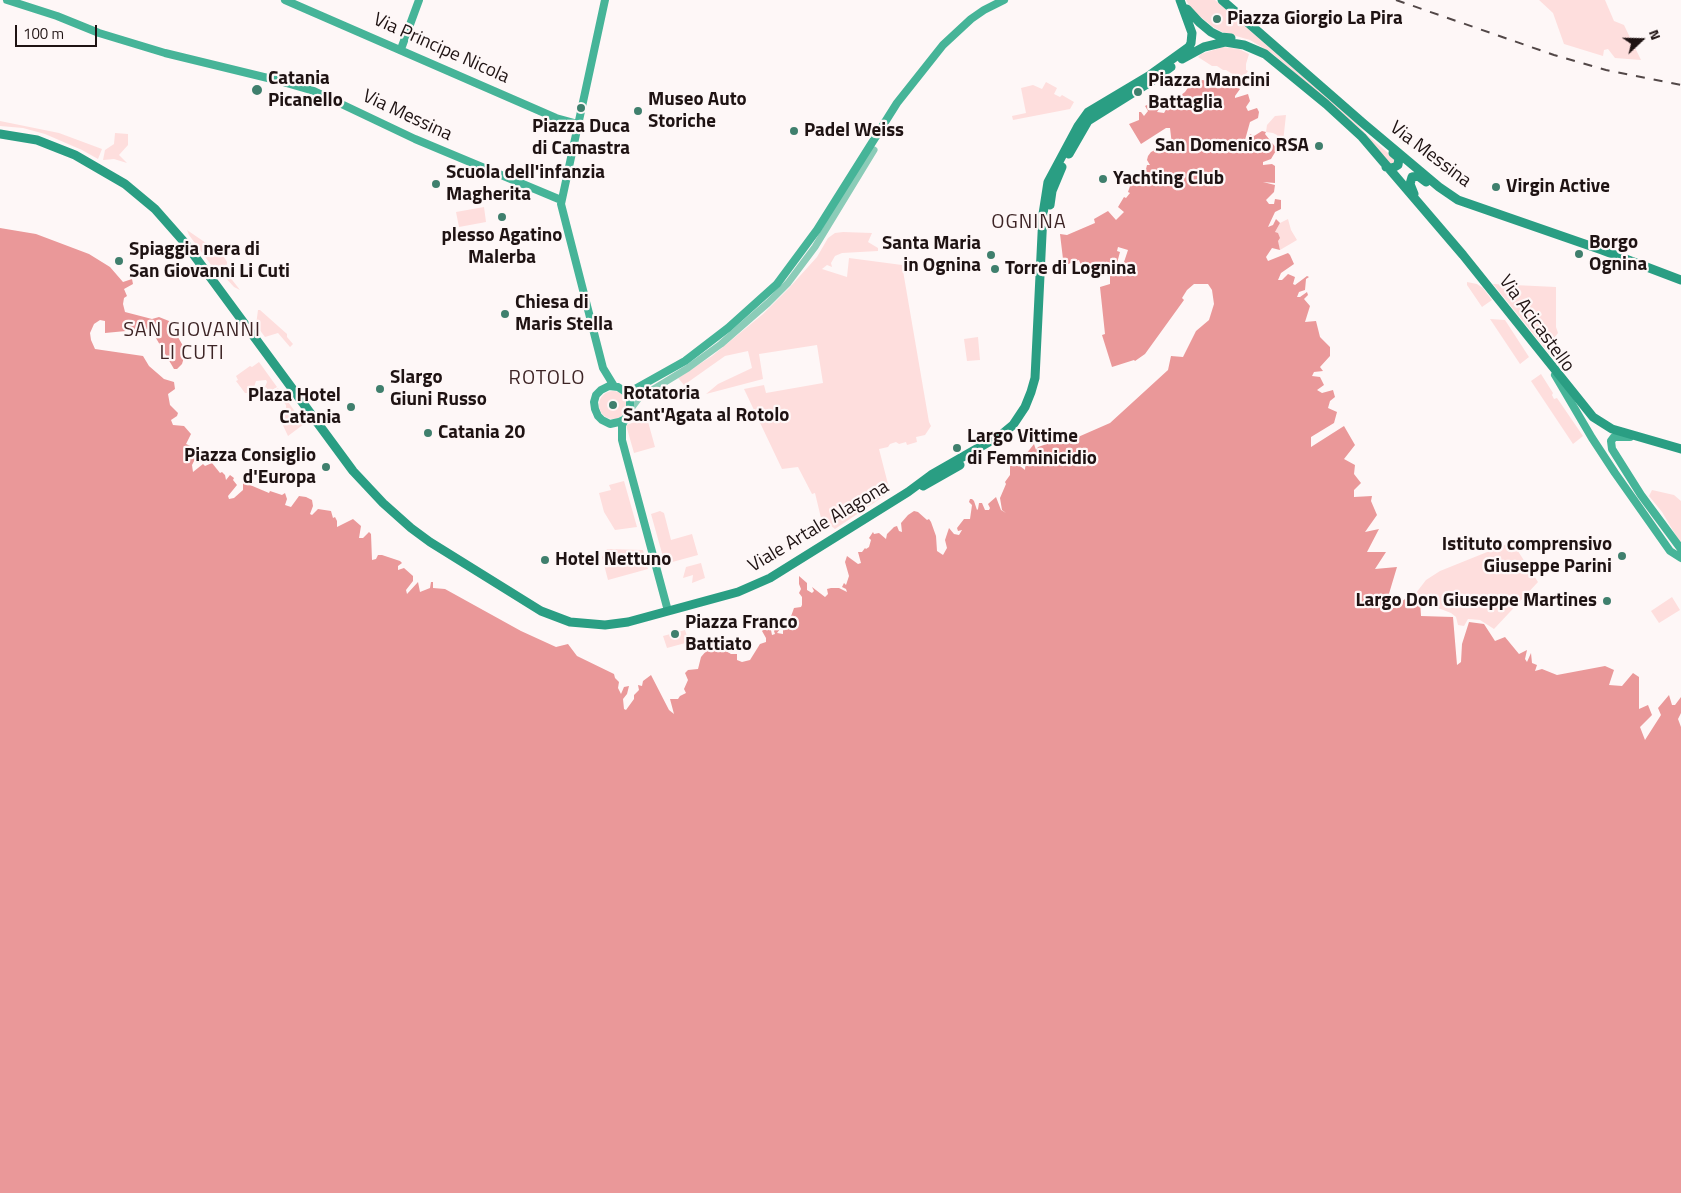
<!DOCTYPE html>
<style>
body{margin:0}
#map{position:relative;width:1681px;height:1193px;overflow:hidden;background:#fef7f7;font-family:"Titillium Web",sans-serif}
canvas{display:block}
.north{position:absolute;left:1616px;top:15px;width:50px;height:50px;-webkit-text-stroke:4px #fef7f7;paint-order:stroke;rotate:69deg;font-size:14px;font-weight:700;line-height:20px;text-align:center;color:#1f1313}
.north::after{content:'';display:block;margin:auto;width:18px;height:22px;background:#1f1313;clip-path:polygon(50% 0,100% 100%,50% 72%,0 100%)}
.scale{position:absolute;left:15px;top:25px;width:82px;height:22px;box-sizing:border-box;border:2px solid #1f1313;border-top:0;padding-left:6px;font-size:15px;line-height:18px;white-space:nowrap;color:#1f1313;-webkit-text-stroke:4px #fef7f7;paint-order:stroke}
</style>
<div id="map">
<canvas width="1681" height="1193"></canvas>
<div class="north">N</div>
<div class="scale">100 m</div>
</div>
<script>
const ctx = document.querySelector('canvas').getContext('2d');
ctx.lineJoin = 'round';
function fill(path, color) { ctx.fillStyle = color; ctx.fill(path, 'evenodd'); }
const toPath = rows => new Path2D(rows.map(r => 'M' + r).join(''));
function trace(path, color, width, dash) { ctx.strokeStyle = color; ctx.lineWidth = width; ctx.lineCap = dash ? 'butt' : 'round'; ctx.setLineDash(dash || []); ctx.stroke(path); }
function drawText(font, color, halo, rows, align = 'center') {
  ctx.font = font + ' "Titillium Web",sans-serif'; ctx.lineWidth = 4.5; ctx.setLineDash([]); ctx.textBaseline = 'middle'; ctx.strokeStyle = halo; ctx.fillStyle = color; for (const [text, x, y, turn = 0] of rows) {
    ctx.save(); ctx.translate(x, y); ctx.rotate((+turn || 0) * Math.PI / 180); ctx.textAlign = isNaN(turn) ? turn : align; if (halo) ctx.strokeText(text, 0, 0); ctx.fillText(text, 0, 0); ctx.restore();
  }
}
const green = toPath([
 [1186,0,1215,0,1356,123,1368,136,1394,158,1396,162,1392,165,1388,163,1359,128,1273,54,1250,40,1222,32,1213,27,1192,10],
 [1539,0,1605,0,1614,21,1624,25,1641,60,1615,58,1608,49,1604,50,1603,56,1564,44,1553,13],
 [1223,47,1239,49,1249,54,1246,64,1246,70,1248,71,1242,80,1226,70,1223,70,1217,66,1212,66,1198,57,1201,54],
 [1046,82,1057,88,1054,94,1060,97,1062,95,1074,102,1070,109,1013,120,1012,116,1026,113,1021,88,1033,85,1042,89],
 [1286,115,1283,142,1281,150,1277,135,1273,133,1266,132,1267,125,1275,116],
 [0,121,59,133,102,149,98,159,82,150,45,134,23,128,0,126],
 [115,133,128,134,128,145,119,155,127,163,114,159,103,160,105,150,114,144],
 [484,207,486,222,459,227,456,212],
 [1288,219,1291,230,1297,240,1280,250,1275,232,1280,223],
 [187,230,222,254,227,262,226,272,240,290,234,287,223,275,217,273,189,235],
 [843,232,872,233,868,242,878,248,878,251,842,253,835,256,831,263,832,267,827,265,822,269,847,277,849,258,902,265,929,422,931,426,925,435,916,437,917,442,907,445,906,442,899,444,896,442,890,444,888,447,879,449,890,492,835,529,821,518,815,493,812,494,798,467,782,469,744,389,764,385,766,393,823,383,817,345,759,354,763,379,706,394,718,384,752,368,748,351,725,356,684,385,678,378,712,356,763,314,789,288,817,257,828,238,835,233],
 [1467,282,1477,284,1483,288,1492,300,1482,307,1467,285],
 [1493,284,1556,287,1556,327,1558,333,1555,337,1558,357,1554,358,1551,356],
 [258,310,260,310,287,334,287,337,293,344,290,347,278,333,265,337,256,325],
 [1490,319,1505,320,1529,357,1520,364],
 [978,337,980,360,967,361,964,339],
 [259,362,277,387,269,392,267,391,267,388,265,387,267,382,266,380,256,381,254,387,250,388,250,393,245,393,236,381,238,380,236,376,250,366,252,367],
 [1541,374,1553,393,1552,395,1554,399,1557,398,1583,436,1573,444,1531,381],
 [278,388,304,424,288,436,280,419,286,414,286,405,281,398,273,398,269,394],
 '599 405a14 14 0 1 1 28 0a14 14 0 1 1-28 0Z',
 [647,418,655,447,634,453,626,425],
 [624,481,637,527,615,530,604,512,599,493,611,490,609,485],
 [1652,490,1674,495,1681,501,1681,544,1662,512,1649,496],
 [660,511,664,513,671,540,692,534,698,555,665,564,651,514],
 [1512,542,1538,582,1494,629,1480,620,1468,619,1464,626,1458,625,1456,617,1451,613,1428,604,1416,593,1426,580,1440,571],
 [607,549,643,550,648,569,608,580,602,557],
 [701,563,705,578,692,583,693,575,683,578,686,567],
 [1672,597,1680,610,1659,623,1651,611],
 [685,630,689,642,667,648,663,636]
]);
const water = toPath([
 [1194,79,1234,84,1240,89,1235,96,1235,98,1248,94,1250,101,1246,107,1248,111,1257,108,1259,112,1258,118,1250,122,1245,140,1248,141,1250,134,1254,136,1262,131,1266,132,1265,134,1277,149,1271,159,1263,162,1263,165,1272,164,1275,166,1275,183,1263,182,1275,185,1274,192,1266,200,1269,204,1274,204,1275,199,1281,200,1281,209,1275,212,1268,227,1273,225,1276,219,1280,223,1275,232,1278,233,1280,238,1278,241,1280,250,1272,248,1266,257,1268,261,1288,253,1290,255,1294,264,1281,273,1278,280,1282,280,1288,274,1295,277,1293,284,1295,285,1307,276,1309,277,1306,279,1305,290,1299,292,1297,297,1300,297,1307,292,1308,295,1304,299,1310,306,1305,322,1316,321,1320,337,1330,347,1330,356,1320,367,1323,371,1314,372,1312,376,1320,377,1324,385,1317,390,1322,393,1333,390,1335,397,1330,401,1328,408,1337,412,1334,423,1311,437,1311,447,1344,426,1355,445,1344,459,1355,465,1354,474,1361,483,1354,490,1354,497,1372,496,1371,501,1377,515,1365,532,1379,529,1367,552,1386,552,1375,569,1397,567,1388,597,1392,609,1405,599,1410,608,1420,600,1421,616,1453,617,1457,665,1461,662,1462,644,1469,622,1484,624,1495,641,1505,637,1519,654,1527,650,1525,659,1527,662,1531,653,1532,663,1537,665,1535,671,1542,669,1557,675,1605,666,1614,670,1609,685,1622,686,1633,673,1639,677,1639,709,1648,705,1652,715,1640,727,1645,740,1661,715,1658,708,1669,695,1672,705,1675,705,1681,697,1681,713,1678,719,1681,727,1681,1193,0,1193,0,228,36,234,89,254,110,267,123,282,132,279,133,284,124,289,127,296,124,298,123,304,125,312,152,319,159,317,169,321,173,327,170,329,173,333,175,332,186,351,182,364,177,369,174,369,153,333,147,329,105,333,105,321,100,320,94,324,90,333,91,340,95,349,143,356,149,366,164,379,174,382,175,389,168,394,170,405,178,413,177,416,171,420,173,425,184,426,191,434,186,444,197,449,197,455,192,465,193,472,203,464,205,466,212,463,220,473,222,472,225,475,226,480,230,475,234,478,233,480,237,485,228,496,229,499,234,498,243,490,243,482,269,493,270,491,282,495,285,493,287,499,285,505,291,507,299,496,306,497,312,500,313,506,310,514,312,515,318,509,331,511,333,518,335,517,337,521,337,527,353,519,361,526,359,538,363,538,369,532,371,534,372,560,376,559,378,555,382,555,400,561,402,563,398,566,398,570,404,568,413,576,413,581,406,590,407,594,418,582,420,592,430,588,431,582,433,582,433,588,445,589,521,631,556,647,568,644,577,656,614,674,615,678,619,682,618,688,621,694,624,687,629,686,627,694,623,699,624,709,626,710,634,699,634,695,639,690,638,685,642,686,643,681,651,675,669,710,674,714,670,699,678,699,680,696,686,693,684,689,688,680,685,673,688,670,698,669,701,657,713,643,731,654,737,654,737,660,742,662,750,660,760,644,766,642,766,638,762,631,767,625,771,630,772,635,775,634,774,631,778,627,780,629,777,633,783,634,783,628,789,622,794,608,801,607,802,605,802,597,799,593,801,589,799,584,799,576,807,583,807,590,812,593,814,591,812,587,825,597,828,594,827,589,831,588,839,588,847,592,846,589,842,587,844,583,846,585,849,576,845,562,847,556,858,564,861,563,858,552,862,552,865,548,866,549,869,547,871,540,869,538,873,532,874,534,879,533,886,539,887,534,894,527,897,526,899,531,902,532,901,523,908,515,914,511,918,512,927,520,929,519,931,522,936,536,937,551,943,555,947,548,945,540,949,528,954,534,959,535,962,530,958,531,957,528,964,519,970,519,972,505,969,502,970,499,972,499,974,501,977,510,978,509,979,503,982,503,985,510,989,510,990,508,988,504,996,497,1001,510,1006,513,1002,510,1000,498,1006,484,1005,482,1010,475,1010,464,1015,462,1025,470,1026,454,1034,444,1036,450,1038,447,1064,438,1078,437,1110,423,1168,370,1171,356,1183,357,1196,331,1209,320,1214,304,1212,290,1208,284,1194,284,1187,290,1182,298,1184,300,1145,354,1135,361,1134,360,1112,367,1102,335,1105,334,1100,287,1110,284,1110,272,1122,268,1128,250,1118,247,1117,251,1120,252,1117,263,1092,271,1081,265,1079,260,1068,264,1065,259,1063,259,1060,234,1067,235,1095,223,1094,219,1108,211,1116,220,1124,212,1118,207,1124,197,1126,198,1130,193,1128,192,1130,186,1143,168,1146,169,1147,165,1150,165,1147,160,1148,156,1151,152,1161,147,1172,145,1170,128,1166,128,1141,144,1129,124,1139,120,1139,112,1141,112,1144,116,1148,111,1145,106,1147,105,1151,107,1154,103,1158,103,1161,106,1157,112,1164,113,1168,106,1170,109,1172,108,1173,101,1185,92]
]);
const tertiary = toPath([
 [630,410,639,398,688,368,721,344,768,303,788,283,815,247,874,150]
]);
const secondary = toPath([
 [7,0,57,16,99,33,165,53,276,80,314,91,415,139,561,200],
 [285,0,556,118,578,124],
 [605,0,561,204,603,368,614,386],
 [401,49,419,0],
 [1555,375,1592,438,1615,473,1670,551,1681,558],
 [624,390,635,389,685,361,728,328,777,284,817,230,897,103,943,45,971,19,984,10,1004,0],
 [625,419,619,422,610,424,602,420,598,416,595,409,594,402,596,395,601,390,609,386,618,387,627,393,630,399,630,410,622,425,622,440,668,611],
 [1630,437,1614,437,1611,441,1612,449,1641,495,1681,549]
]);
const primary = toPath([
 [1222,0,1364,124,1439,187,1458,200,1602,250,1681,280],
 [1187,9,1199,22,1211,32,1221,37,1231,38],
 [1182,59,1204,47,1225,42,1244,45,1265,54,1326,104,1362,137,1463,255,1593,417,1612,429,1681,449],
 [0,134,37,140,75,155,125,184,155,209,185,243,353,471,383,503,411,528,430,542,541,611,570,622,605,625,628,622,738,592,770,578,908,492,931,475,1001,435,1013,425,1025,407,1031,392,1035,378,1043,214,1048,182,1078,126,1088,112,1150,75,1189,47,1191,43,1192,33,1180,0],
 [1069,154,1088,121,1152,81,1171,67],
 [1386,167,1393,168,1398,165,1399,158,1393,153],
 [1414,194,1410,184,1412,177,1418,176,1426,182],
 [1050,205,1052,191,1062,167],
 [923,486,960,465]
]);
const rail = toPath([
 [1396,0,1554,55,1606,70,1681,85]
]);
const markers = [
 [1217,19,5,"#3f7f6d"],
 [257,90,6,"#3f7f6d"],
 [1138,92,5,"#3f7f6d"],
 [581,108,5,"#3f7f6d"],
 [638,111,5,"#3f7f6d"],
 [794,131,5,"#3f7f6d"],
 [1319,146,5,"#3f7f6d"],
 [1103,179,5,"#3f7f6d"],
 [436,184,5,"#3f7f6d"],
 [1496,187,5,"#3f7f6d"],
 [502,217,5,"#3f7f6d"],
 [1579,254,5,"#3f7f6d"],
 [991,255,5,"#3f7f6d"],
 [119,261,5,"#3f7f6d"],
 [995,269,5,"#3f7f6d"],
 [505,314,5,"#3f7f6d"],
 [380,389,5,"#3f7f6d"],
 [613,405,5,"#3f7f6d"],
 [351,407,5,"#3f7f6d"],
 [428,433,5,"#3f7f6d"],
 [957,448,5,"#3f7f6d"],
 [326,467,5,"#3f7f6d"],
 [1622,556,5,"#3f7f6d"],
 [545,560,5,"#3f7f6d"],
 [1607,601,5,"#3f7f6d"],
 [675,634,5,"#3f7f6d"]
];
const poiNames = [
 ["Piazza Giorgio La Pira",1227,19],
 ["Catania",268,79],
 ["Picanello",268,101],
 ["Piazza Mancini",1148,81],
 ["Battaglia",1148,103],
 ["Museo Auto",648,100],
 ["Storiche",648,122],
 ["Piazza Duca",581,127,"center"],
 ["di Camastra",581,149,"center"],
 ["Padel Weiss",804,131],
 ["San Domenico RSA",1309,146,"right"],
 ["Scuola dell'infanzia",446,173],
 ["Magherita",446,195],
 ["Yachting Club",1113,179],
 ["Virgin Active",1506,187],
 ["plesso Agatino",502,236,"center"],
 ["Malerba",502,258,"center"],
 ["Borgo",1589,243],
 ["Ognina",1589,265],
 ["Santa Maria",981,244,"right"],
 ["in Ognina",981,266,"right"],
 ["Spiaggia nera di",129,250],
 ["San Giovanni Li Cuti",129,272],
 ["Torre di Lognina",1005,269],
 ["Chiesa di",515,303],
 ["Maris Stella",515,325],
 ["Slargo",390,378],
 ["Giuni Russo",390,400],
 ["Rotatoria",623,394],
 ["Sant'Agata al Rotolo",623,416],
 ["Plaza Hotel",341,396,"right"],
 ["Catania",341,418,"right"],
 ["Catania 20",438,433],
 ["Largo Vittime",967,437],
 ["di Femminicidio",967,459],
 ["Piazza Consiglio",316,456,"right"],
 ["d'Europa",316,478,"right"],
 ["Istituto comprensivo",1612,545,"right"],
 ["Giuseppe Parini",1612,567,"right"],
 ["Hotel Nettuno",555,560],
 ["Largo Don Giuseppe Martines",1597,601,"right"],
 ["Piazza Franco",685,623],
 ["Battiato",685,645]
];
const streetNames = [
 ["Via Principe Nicola",441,49,24],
 ["Via Messina",407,116,25],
 ["Via Messina",1430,155,37],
 ["Via Acicastello",1536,324,54],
 ["Viale Artale Alagona",819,527,-31]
];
const neighbourhoodNames = [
 ["OGNINA",1029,223],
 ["SAN GIOVANNI",192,331],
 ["LI CUTI",192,354],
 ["ROTOLO",547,379]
];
fill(green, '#fededd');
fill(water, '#ea9899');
trace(tertiary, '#8bccb8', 7);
trace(secondary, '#46b498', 8);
trace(primary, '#2a9e83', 9);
trace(rail, '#524747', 2, [9, 9]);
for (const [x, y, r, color] of markers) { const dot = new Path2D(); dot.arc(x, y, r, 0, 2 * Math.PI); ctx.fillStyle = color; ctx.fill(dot); trace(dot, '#fef7f7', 2); }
drawText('bold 19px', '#1f1313', '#fef7f7', poiNames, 'left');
drawText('19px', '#1f1313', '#fef7f7', streetNames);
ctx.letterSpacing = '1px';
drawText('20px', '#3d2425', '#fef7f7', neighbourhoodNames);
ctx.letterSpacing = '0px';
</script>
